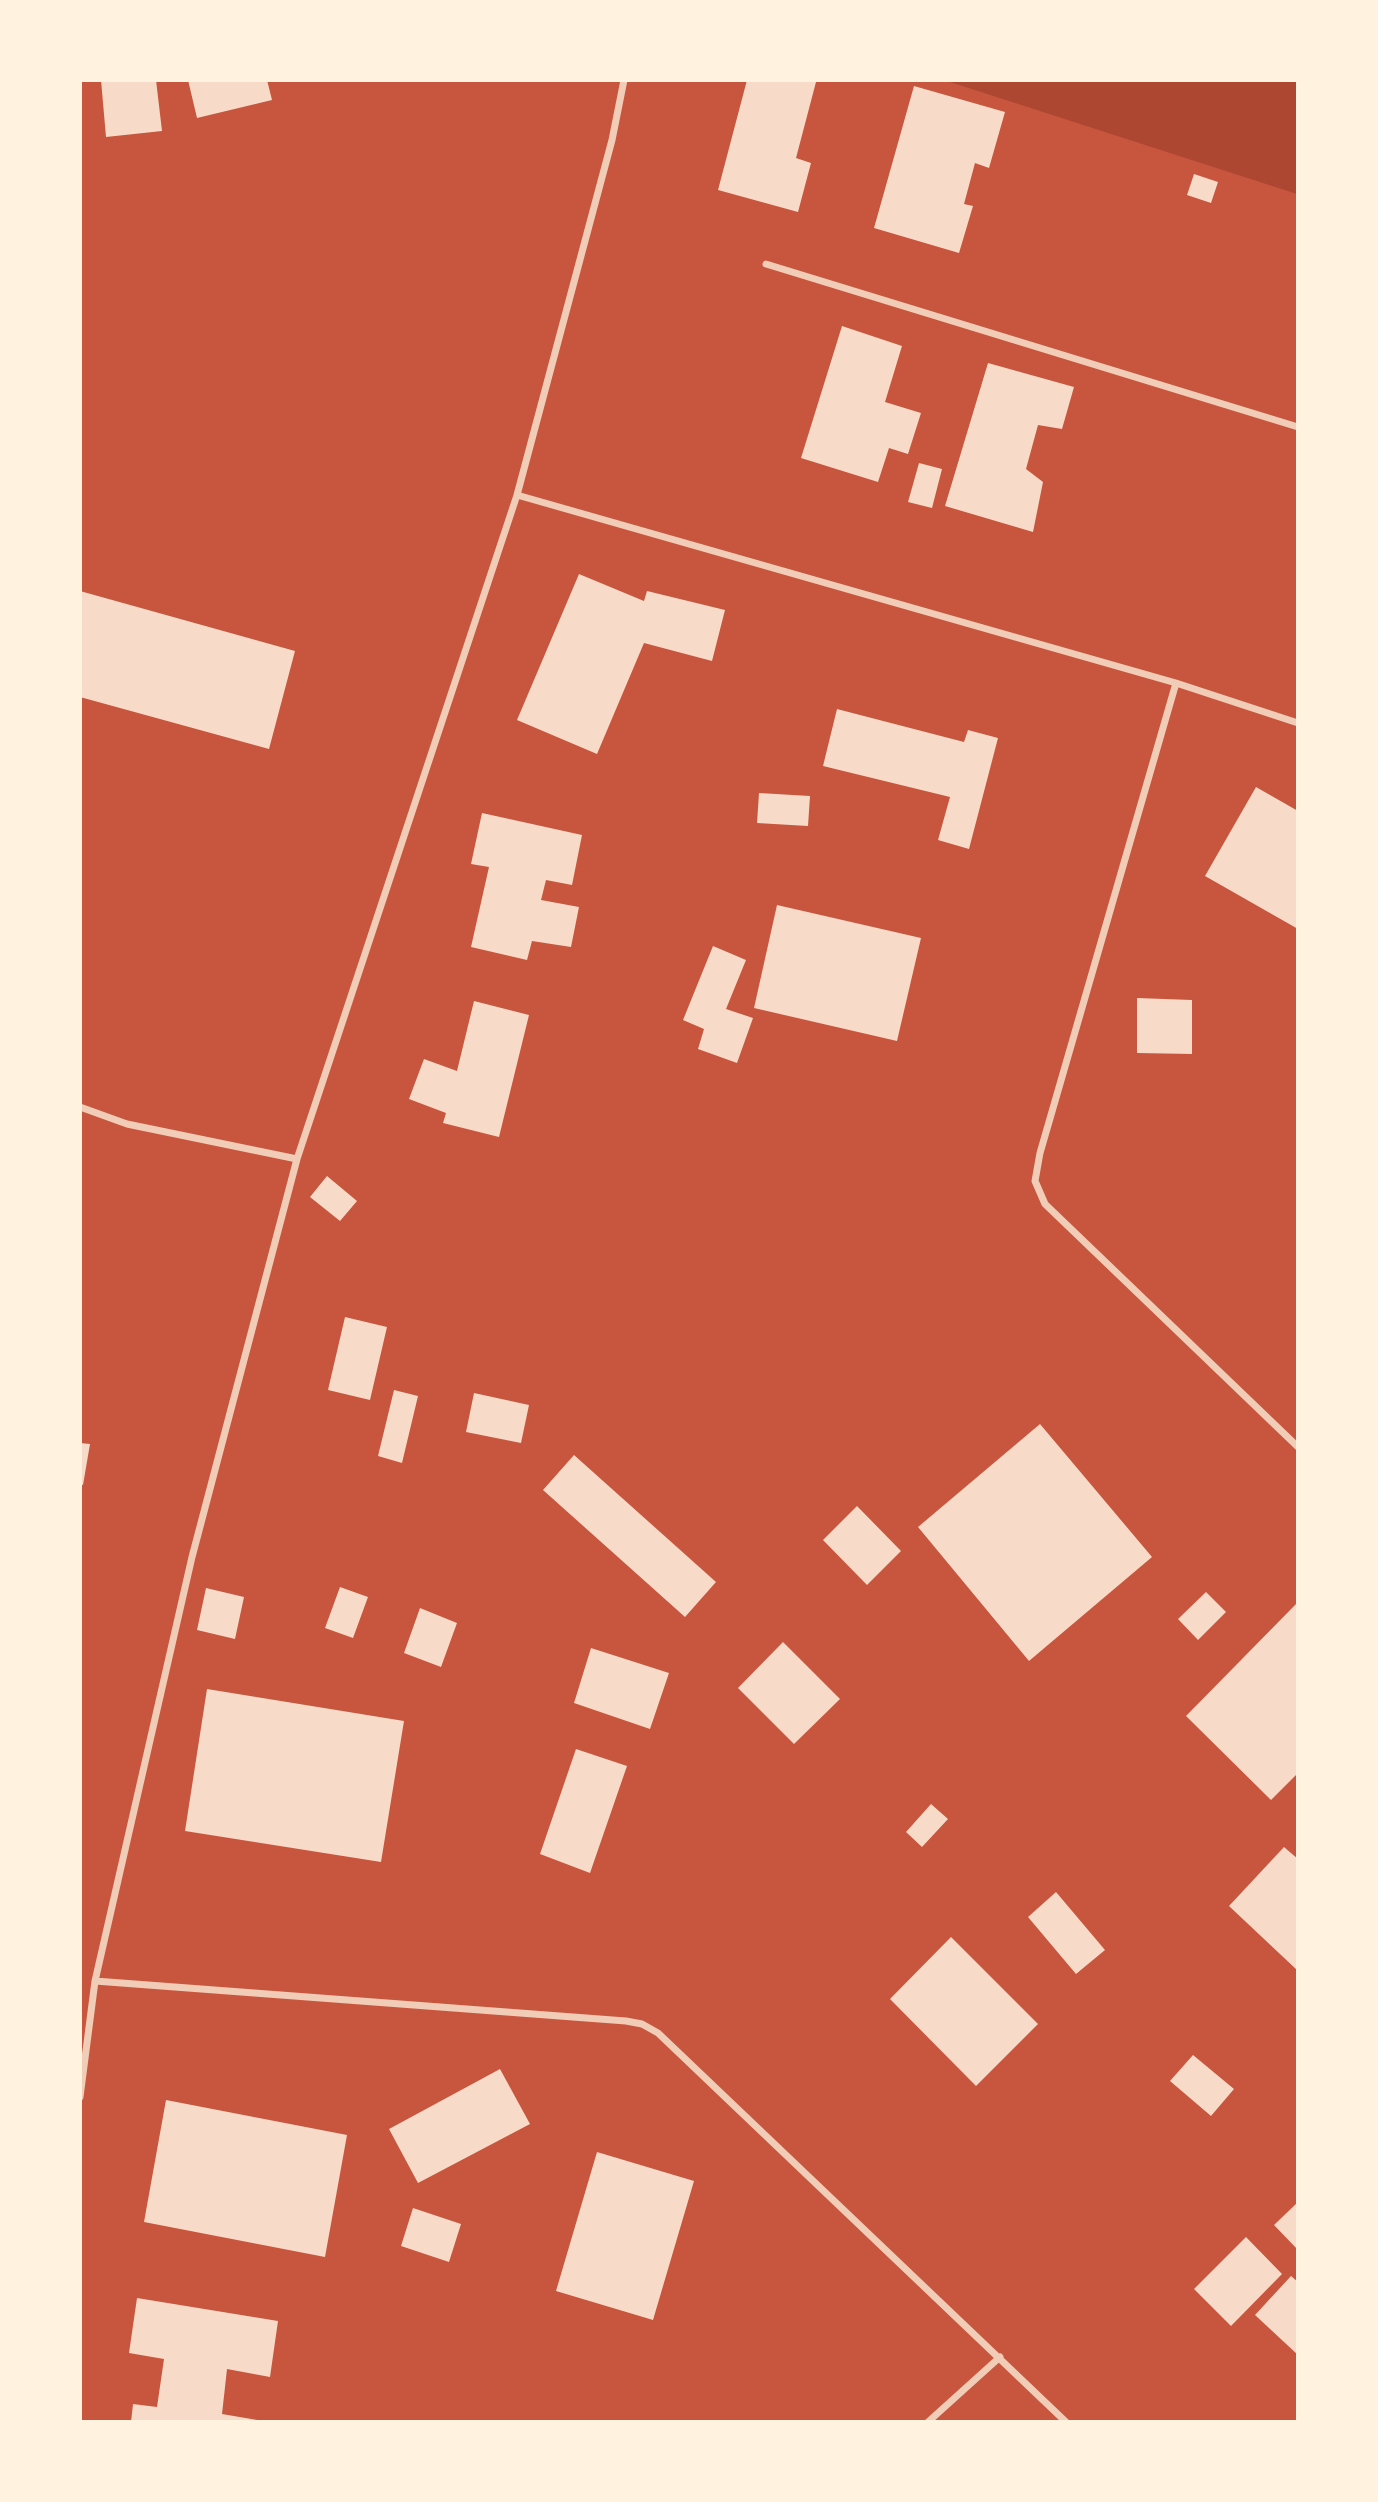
<!DOCTYPE html>
<style>
body{margin:0}
#map{position:relative;width:1378px;height:2502px;overflow:hidden;background:#c8553d;font-family:Quicksand,sans-serif}
canvas{display:block}
.frame{position:absolute;inset:0;border:82px solid #fff3e0;pointer-events:none}
</style>
<div id="map">
<canvas width="1378" height="2502"></canvas>
<div class="frame"></div>
</div>
<script>
const ctx = document.querySelector('canvas').getContext('2d');
ctx.lineJoin = 'round';
function fill(path, color) { ctx.fillStyle = color; ctx.fill(path, 'evenodd'); }
const toPath = rows => new Path2D(rows.map(r => 'M' + r).join(''));
function trace(path, color, width, dash) { ctx.strokeStyle = color; ctx.lineWidth = width; ctx.lineCap = dash ? 'butt' : 'round'; ctx.setLineDash(dash || []); ctx.stroke(path); }
const green = toPath([
 [947,81,1297,81,1297,194]
]);
const building = toPath([
 [101,80,156,80,162,131,106,137],
 [188,80,267,80,272,100,197,118],
 [747,80,816,82,796,158,811,163,798,212,718,190],
 [914,86,1005,112,989,168,975,163,964,204,973,206,959,253,874,228],
 [1194,174,1218,182,1211,203,1187,195],
 [842,326,902,346,885,402,921,413,908,454,889,448,878,482,801,458],
 [988,363,1074,387,1062,429,1038,425,1026,469,1043,482,1033,532,945,506],
 [919,463,942,469,932,508,908,502],
 [579,574,644,601,647,591,725,610,712,661,644,643,597,754,517,720],
 [80,591,295,651,269,749,80,697],
 [837,709,964,742,968,730,998,738,969,849,938,840,950,797,823,766],
 [1256,787,1298,811,1298,929,1205,876],
 [759,793,810,796,808,826,757,823],
 [482,813,582,835,572,885,546,880,541,900,579,907,571,947,532,941,527,960,471,947,489,867,471,864],
 [777,905,921,938,897,1041,754,1008],
 [713,946,746,960,726,1009,753,1018,737,1063,698,1049,704,1029,683,1020],
 [1137,998,1192,1000,1192,1054,1137,1053],
 [474,1001,529,1015,499,1137,443,1123,446,1113,409,1099,424,1059,457,1071],
 [327,1176,357,1201,340,1221,310,1197],
 [345,1317,387,1327,370,1400,328,1390],
 [394,1390,418,1396,402,1463,378,1456],
 [474,1393,529,1405,521,1443,466,1432],
 [1040,1424,1152,1557,1029,1661,918,1527],
 [80,1443,90,1444,83,1485,80,1484],
 [574,1455,716,1582,685,1617,543,1490],
 [857,1506,901,1551,867,1585,823,1540],
 [340,1587,368,1597,353,1638,325,1628],
 [206,1588,244,1597,235,1639,197,1630],
 [1206,1592,1226,1612,1198,1640,1178,1619],
 [1298,1602,1298,1773,1271,1800,1186,1716],
 [420,1608,457,1623,441,1667,404,1653],
 [783,1642,840,1699,794,1744,738,1688],
 [591,1648,669,1673,650,1729,574,1703],
 [207,1689,404,1721,381,1862,185,1831],
 [576,1749,627,1766,590,1873,540,1854],
 [931,1804,948,1819,922,1847,906,1832],
 [1284,1847,1298,1859,1298,1971,1229,1906],
 [1056,1892,1105,1950,1076,1974,1028,1917],
 [951,1937,1038,2024,976,2086,890,1999],
 [1193,2055,1234,2089,1211,2116,1170,2081],
 [500,2069,530,2124,418,2183,389,2129],
 [166,2100,347,2135,325,2257,144,2222],
 [597,2152,694,2181,653,2320,556,2291],
 [1298,2202,1298,2250,1274,2225],
 [413,2208,461,2224,449,2262,401,2246],
 [1246,2237,1282,2274,1231,2326,1194,2289],
 [1291,2276,1298,2282,1298,2355,1255,2315],
 [137,2298,278,2321,270,2377,227,2369,222,2414,269,2422,131,2422,133,2404,157,2407,164,2359,129,2353]
]);
const minor = toPath([
 [766,264,1298,427],
 [517,495,1176,683,1298,723],
 [1176,683,1040,1153,1035,1181,1045,1204,1298,1447],
 [80,1107,127,1124,297,1159],
 [95,1981,626,2021,642,2024,658,2033,1066,2422],
 [80,2097,95,1981,192,1557,297,1159,517,495,612,140,624,80],
 [928,2422,1000,2357]
]);
fill(green, '#ae4732');
fill(building, '#f7dbc8');
trace(minor, '#f1ccb7', 7);
</script>
